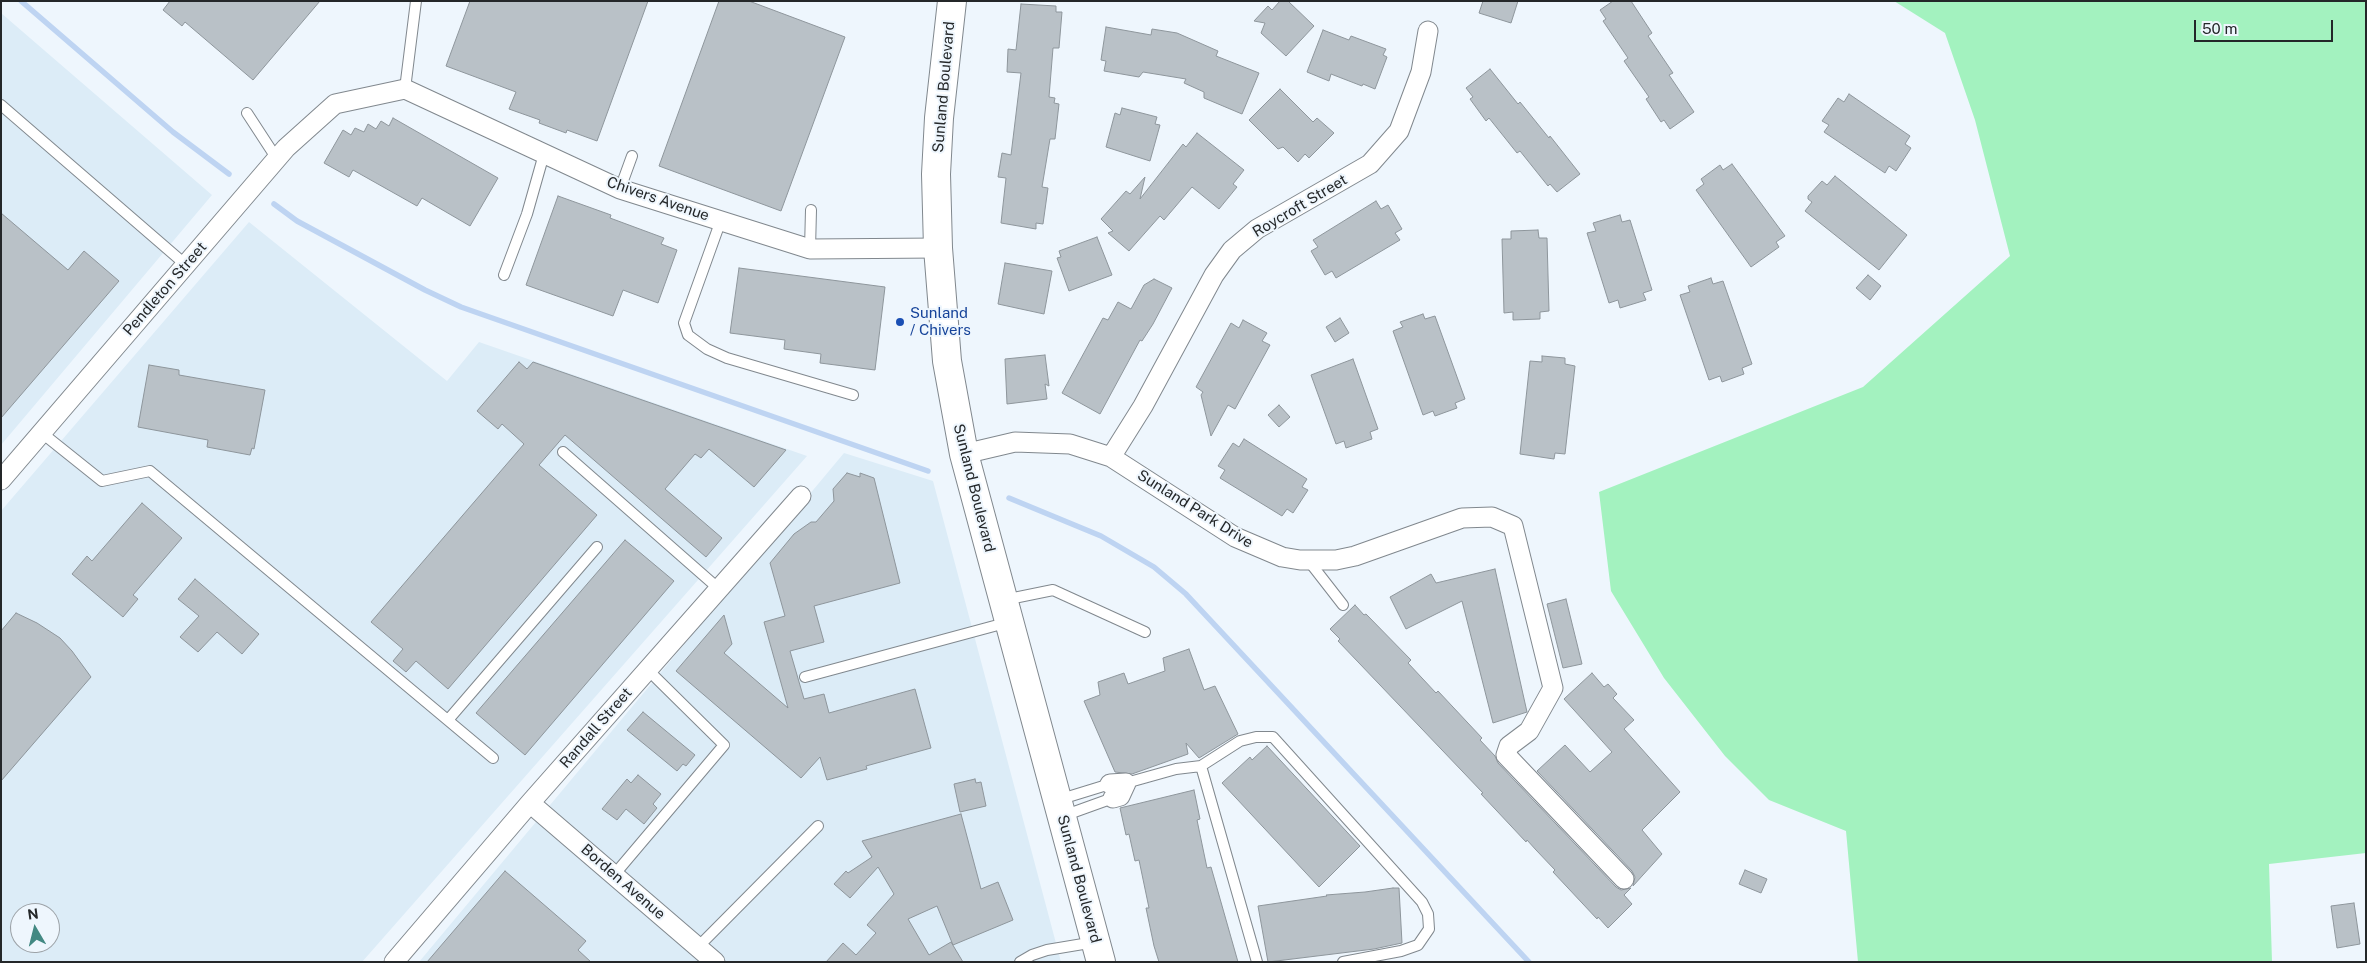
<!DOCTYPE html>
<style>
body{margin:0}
#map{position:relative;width:2367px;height:963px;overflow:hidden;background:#eef6fd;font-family:"Public Sans",sans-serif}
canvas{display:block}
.frame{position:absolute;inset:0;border:2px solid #242729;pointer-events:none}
.north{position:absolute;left:10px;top:903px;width:50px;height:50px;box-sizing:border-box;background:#eef6fd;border:1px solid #9da3a8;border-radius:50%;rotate:352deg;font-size:14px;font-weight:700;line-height:20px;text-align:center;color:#242729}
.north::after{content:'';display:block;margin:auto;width:18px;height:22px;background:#438983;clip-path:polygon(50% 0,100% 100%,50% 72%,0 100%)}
.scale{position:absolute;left:2194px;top:20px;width:139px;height:22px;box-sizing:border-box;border:2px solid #242729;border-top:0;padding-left:6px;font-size:15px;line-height:18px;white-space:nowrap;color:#242729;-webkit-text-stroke:4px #eef6fd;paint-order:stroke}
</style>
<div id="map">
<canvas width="2367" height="963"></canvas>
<div class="frame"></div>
<div class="north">N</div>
<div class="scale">50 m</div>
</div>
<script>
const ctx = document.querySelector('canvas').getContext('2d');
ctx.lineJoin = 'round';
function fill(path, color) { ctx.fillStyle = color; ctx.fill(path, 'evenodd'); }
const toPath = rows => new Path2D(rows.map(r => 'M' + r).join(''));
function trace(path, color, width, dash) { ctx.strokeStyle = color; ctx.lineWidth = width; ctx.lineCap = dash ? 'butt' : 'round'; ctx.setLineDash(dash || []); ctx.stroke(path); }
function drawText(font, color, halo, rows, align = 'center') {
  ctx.font = font + ' "Public Sans",sans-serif'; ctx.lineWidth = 4; ctx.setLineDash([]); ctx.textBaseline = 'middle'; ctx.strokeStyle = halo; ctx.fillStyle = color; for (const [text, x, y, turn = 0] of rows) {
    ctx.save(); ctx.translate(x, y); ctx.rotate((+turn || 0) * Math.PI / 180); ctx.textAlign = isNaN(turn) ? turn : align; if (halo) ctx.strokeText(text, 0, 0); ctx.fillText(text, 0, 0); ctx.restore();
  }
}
const built = toPath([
 [1,13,212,195,1,445],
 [249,222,447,381,479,342,807,456,362,962,1,962,1,511],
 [20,913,50,913,50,943,20,943],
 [844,453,933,481,1061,962,419,962]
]);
const green = toPath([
 [1894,1,2366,1,2366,853,2269,864,2272,962,1858,962,1846,831,1769,800,1725,756,1664,678,1611,591,1599,492,1863,387,2010,256,1975,120,1945,33]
]);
const stream = toPath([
 [21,1,173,132,229,174],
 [274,204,297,221,425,290,461,307,928,471],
 [1009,498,1101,536,1154,567,1186,594,1529,962]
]);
const building = toPath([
 [170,1,320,1,253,80,185,22,182,26,163,10,170,1],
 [470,1,648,1,597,141,567,130,566,133,539,123,540,120,509,109,516,92,446,66,470,1],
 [719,1,749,1,845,37,781,211,659,166,719,1],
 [1280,1,1288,1,1314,26,1286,56,1261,33,1265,23,1254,21,1268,6,1272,10,1280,1],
 [1483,1,1518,1,1511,23,1479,13,1483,1],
 [1613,1,1631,1,1652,33,1648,36,1673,73,1669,75,1694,112,1670,129,1664,120,1661,122,1646,99,1649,97,1624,61,1628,58,1603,21,1606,19,1600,10,1613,1],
 [1021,4,1056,6,1056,12,1062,12,1059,48,1053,48,1049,97,1055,98,1054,103,1059,104,1055,139,1050,139,1042,187,1048,188,1043,224,1036,223,1036,229,1001,223,1006,178,998,177,1002,153,1011,155,1021,73,1007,72,1008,49,1016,50,1021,4],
 [1106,27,1151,35,1152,29,1177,33,1218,51,1216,56,1259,73,1242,114,1204,98,1204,92,1184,83,1186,79,1143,72,1139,77,1104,71,1106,61,1101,60,1106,27],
 [1323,30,1349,40,1351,36,1386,49,1383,55,1387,57,1375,89,1363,84,1362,86,1331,74,1329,81,1307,72,1323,30],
 [1490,69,1518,104,1520,102,1549,138,1550,136,1580,174,1557,192,1550,184,1548,186,1520,151,1517,153,1489,118,1486,121,1470,99,1473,97,1466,88,1490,69],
 [1280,89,1313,122,1317,118,1334,133,1309,158,1305,154,1298,162,1283,147,1278,149,1249,120,1280,89],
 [1849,94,1910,136,1905,144,1911,148,1896,171,1889,166,1885,173,1824,132,1829,125,1822,121,1838,98,1844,102,1849,94],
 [1122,108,1157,117,1155,124,1160,125,1150,161,1106,147,1115,113,1120,115,1122,108],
 [393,118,498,178,470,226,422,198,417,206,353,170,349,177,324,163,343,130,351,135,355,128,364,132,368,124,376,129,381,121,389,126,393,118],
 [1197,133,1244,170,1233,184,1237,187,1219,209,1192,187,1164,220,1160,216,1129,251,1108,233,1113,231,1101,219,1126,191,1130,194,1145,177,1140,199,1183,144,1186,147,1197,133],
 [1732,164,1785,236,1776,242,1779,247,1751,267,1696,190,1704,184,1701,179,1720,165,1723,170,1732,164],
 [1835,176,1907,235,1879,270,1805,211,1812,202,1808,199,1808,196,1822,181,1827,185,1835,176],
 [558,196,611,215,610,218,664,238,661,244,677,250,658,303,623,290,613,316,526,285,558,196],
 [1376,201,1381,209,1388,205,1402,229,1395,233,1400,240,1336,278,1332,271,1325,275,1311,251,1318,247,1313,240,1376,201],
 [1,213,68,270,84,251,119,281,1,418,1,213],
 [1620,215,1622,222,1630,220,1652,290,1643,293,1646,300,1620,308,1618,300,1609,303,1587,233,1596,231,1593,223,1620,215],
 [1538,230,1539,238,1547,238,1549,311,1540,312,1540,319,1513,320,1513,312,1504,313,1502,239,1511,239,1511,231,1538,230],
 [1097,237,1112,275,1069,291,1057,258,1061,257,1059,251,1097,237],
 [1005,263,1052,271,1044,314,998,304,1005,263],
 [739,268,885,287,875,370,820,363,821,354,784,349,785,340,730,333,739,268],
 [1868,275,1881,286,1870,300,1856,288,1868,275],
 [1711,278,1713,284,1723,281,1752,364,1742,368,1744,374,1722,382,1720,376,1709,380,1680,295,1690,292,1688,286,1711,278],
 [1154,279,1172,288,1153,324,1142,341,1140,340,1100,414,1062,393,1103,318,1108,320,1118,302,1131,309,1144,285,1154,279],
 [1423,314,1425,319,1435,316,1465,399,1455,403,1457,408,1435,416,1433,411,1423,415,1393,331,1403,327,1400,322,1423,314],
 [1340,318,1349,333,1335,342,1326,327,1340,318],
 [1243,320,1267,333,1262,341,1270,345,1235,409,1228,405,1211,436,1201,395,1203,392,1196,387,1231,323,1239,328,1243,320],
 [1045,355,1049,386,1045,384,1047,399,1007,404,1005,359,1045,355],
 [1542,356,1565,358,1565,364,1575,366,1565,454,1555,453,1554,459,1520,454,1530,361,1542,362,1542,356],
 [1353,359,1378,429,1370,432,1372,439,1346,448,1344,441,1336,444,1311,375,1353,359],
 [519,362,527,369,533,362,786,450,754,487,709,449,701,458,695,454,665,489,722,538,706,557,565,435,539,465,597,515,448,689,416,661,406,672,393,661,403,649,371,622,524,444,502,424,498,429,477,411,519,362],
 [149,365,179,370,179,375,265,390,254,449,252,448,250,455,207,447,208,440,138,427,149,365],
 [1279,405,1290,417,1279,427,1268,415,1279,405],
 [1244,439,1307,479,1302,487,1308,490,1293,513,1287,509,1282,516,1220,478,1225,470,1218,466,1233,443,1239,447,1244,439],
 [847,473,860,477,860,473,874,478,900,583,814,606,824,642,790,651,804,699,824,694,829,713,915,689,931,748,866,766,867,769,827,780,820,757,801,778,676,671,724,615,732,644,724,653,788,708,764,622,785,616,770,563,794,534,811,522,816,522,834,501,833,489,847,473],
 [142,503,182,538,133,595,138,599,123,617,72,574,87,556,92,561,142,503],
 [625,540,674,581,525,755,476,713,625,540],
 [1495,569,1527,712,1493,723,1462,601,1406,629,1390,597,1431,574,1436,583,1495,569],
 [195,579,259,634,242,654,217,632,198,652,180,637,199,616,178,599,195,579],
 [1566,599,1582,664,1563,668,1547,604,1566,599],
 [1355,605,1364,615,1366,614,1411,660,1408,663,1436,693,1438,691,1482,738,1480,740,1495,756,1498,763,1616,887,1621,890,1631,888,1624,895,1632,904,1608,928,1598,917,1597,919,1553,872,1555,870,1536,850,1527,840,1526,842,1481,794,1483,793,1338,641,1340,639,1330,629,1355,605],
 [16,613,37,623,60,638,72,651,91,677,1,781,1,631,16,613],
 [1189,649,1204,690,1215,686,1238,734,1199,758,1186,743,1188,754,1132,774,1115,772,1084,701,1100,695,1098,682,1124,673,1128,684,1165,671,1163,658,1189,649],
 [1592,673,1604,687,1608,684,1617,694,1613,698,1634,720,1624,729,1680,792,1642,830,1662,854,1633,886,1635,877,1632,871,1537,771,1565,745,1590,772,1612,752,1564,699,1592,673],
 [643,712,695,755,686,766,683,764,677,771,627,730,643,712],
 [1267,746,1360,846,1319,887,1222,783,1250,757,1252,760,1267,746],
 [638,775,661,794,653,804,657,808,644,824,626,809,617,820,602,809,627,779,631,783,638,775],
 [975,779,976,783,981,782,986,806,960,812,954,784,975,779],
 [1194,790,1200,819,1197,820,1207,868,1211,867,1238,962,1159,962,1154,946,1146,908,1149,908,1139,860,1135,861,1129,834,1126,835,1120,808,1194,790],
 [961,814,981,889,998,882,1013,920,953,945,937,906,908,919,929,955,951,942,963,962,826,962,843,943,856,955,876,933,867,925,894,894,878,867,850,898,834,884,846,871,848,873,872,857,862,841,961,814],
 [1745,870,1767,879,1761,893,1739,884,1745,870],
 [505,871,586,941,578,950,591,962,427,962,505,871],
 [1393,888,1399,888,1402,943,1374,949,1268,962,1258,906,1327,896,1326,895,1365,892,1393,888],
 [2354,903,2360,944,2337,948,2331,906,2354,903]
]);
const service = toPath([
 [405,89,416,1],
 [1,105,186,265],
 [247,113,277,159],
 [620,189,632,156],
 [721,220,684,323,688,335,707,349,727,358,853,395],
 [810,249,811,210],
 [504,275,527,214,544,154],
 [42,433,102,481,150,471,493,758],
 [563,452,719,589],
 [1308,560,1343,605],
 [1004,600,1053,590,1145,632],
 [805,677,1009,622],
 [448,720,597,547],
 [1201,766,1257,962],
 [1126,783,1176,769,1201,766,1240,741,1256,737,1273,737,1422,902,1428,914,1429,929,1418,945,1401,951,1343,962],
 [1058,800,1110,784],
 [1063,816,1113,798],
 [614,875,724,745,648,670],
 [698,947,818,826],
 [1020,962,1032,955,1047,950,1095,942]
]);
const minor = toPath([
 [964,454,1015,442,1070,444,1111,457,1235,537,1282,557,1300,560,1336,560,1355,556,1462,518,1492,517,1513,526,1553,688,1529,731,1509,746,1506,755,1624,879],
 [1111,457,1143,406,1214,275,1232,250,1257,229,1370,164,1399,131,1421,72,1428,31],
 [1,480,286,148,335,104,405,89,620,189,810,249,938,248],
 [1110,784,1126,783,1120,796,1113,798],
 [530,803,715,962],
 [394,962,530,803,801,496]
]);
const primary = toPath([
 [952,1,939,118,936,174,938,248,947,361,964,454,1101,962]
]);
const markers = [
 [900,322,5,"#1a4fb4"]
];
const streetNames = [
 ["Sunland Boulevard",944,87,-85],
 ["Chivers Avenue",658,199,19],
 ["Roycroft Street",1300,206,-31],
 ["Pendleton Street",165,289,-49],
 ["Sunland Boulevard",974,488,76],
 ["Sunland Park Drive",1195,509,32],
 ["Randall Street",596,728,-49],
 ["Sunland Boulevard",1079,879,75],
 ["Borden Avenue",623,882,41]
];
const transitNames = [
 ["Sunland",910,313],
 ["/ Chivers",910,330]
];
fill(built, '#dcecf7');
fill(green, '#a3f2bf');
trace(stream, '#bed4f2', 5.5);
fill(building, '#b9c1c7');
trace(building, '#8e969c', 1);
trace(service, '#81888e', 12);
trace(minor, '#81888e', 21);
trace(primary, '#81888e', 30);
trace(service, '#fff', 10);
trace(minor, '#fff', 19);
trace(primary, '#fff', 28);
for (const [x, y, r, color] of markers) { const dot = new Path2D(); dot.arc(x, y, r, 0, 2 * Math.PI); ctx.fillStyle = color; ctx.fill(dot); trace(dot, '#eef6fd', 2); }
drawText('15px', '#242729', '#eef6fd', streetNames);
drawText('15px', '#164399', '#eef6fd', transitNames, 'left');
</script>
